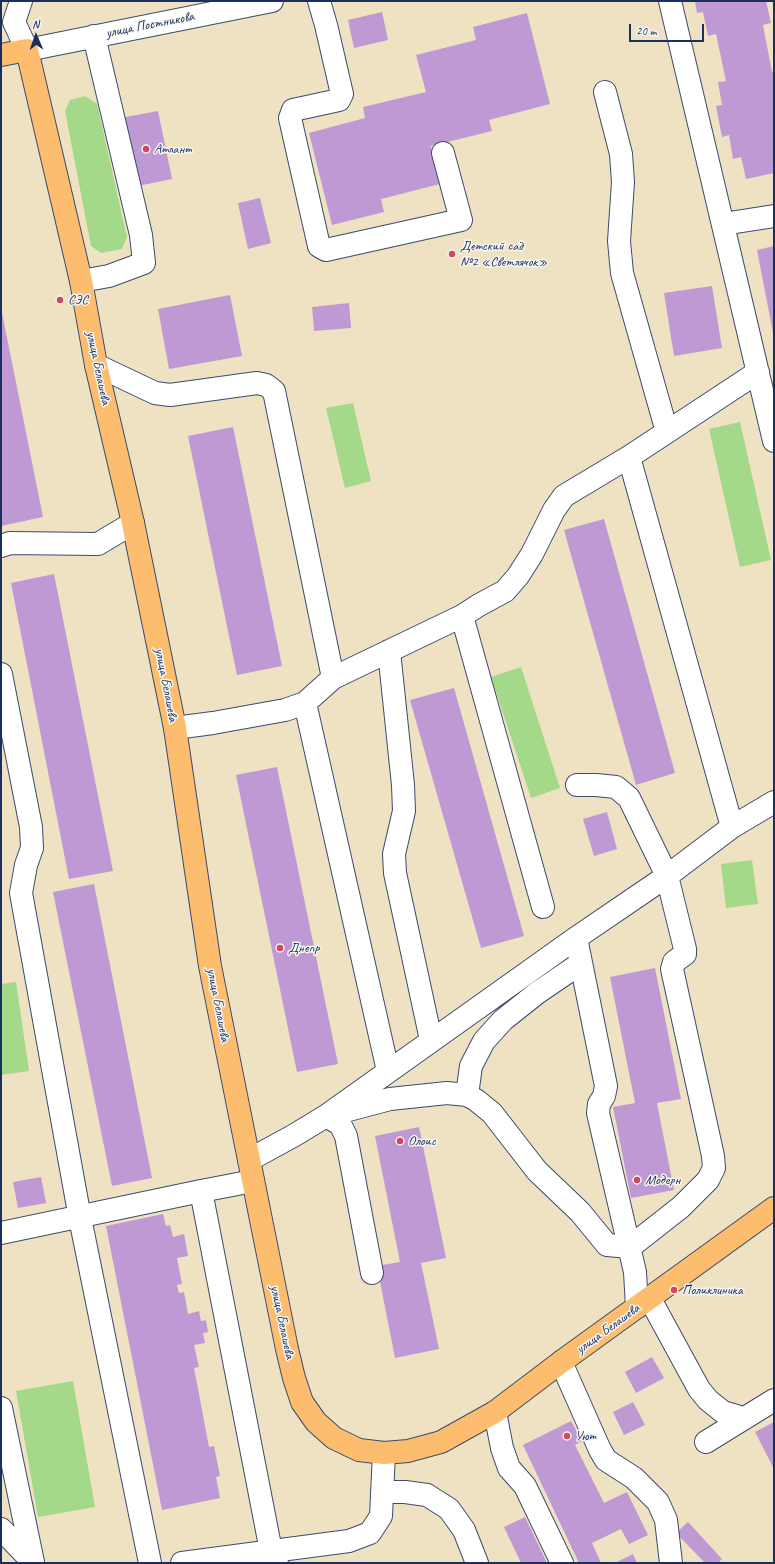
<!DOCTYPE html>
<meta charset="utf-8">
<style>
body{margin:0}
#map{position:relative;width:775px;height:1564px;overflow:hidden;background:#eee2c3;font-family:Caveat,sans-serif}
canvas{display:block}
.frame{position:absolute;inset:0;border:2px solid #1b2f5e;pointer-events:none}
.north{position:absolute;left:16px;top:16px;width:40px;height:40px;-webkit-text-stroke:3px #f6f6f2;paint-order:stroke;rotate:358deg;font-size:11px;font-weight:700;line-height:16px;text-align:center;color:#1b2f5e}
.north::after{content:'';display:block;margin:auto;width:14px;height:18px;background:#1b2f5e;clip-path:polygon(50% 0,100% 100%,50% 72%,0 100%)}
.scale{position:absolute;left:629px;top:24px;width:75px;height:18px;box-sizing:border-box;border:2px solid #1b2f5e;border-top:0;padding-left:5px;font-size:12px;line-height:14px;white-space:nowrap;color:#1b2f5e;-webkit-text-stroke:3px #f6f6f2;paint-order:stroke}
</style>
<div id="map">
<canvas width="775" height="1564"></canvas>
<div class="frame"></div>
<div class="north">N</div>
<div class="scale">20 m</div>
</div>
<script>
const ctx = document.querySelector('canvas').getContext('2d');
ctx.lineJoin = 'round';
function fill(path, color) { ctx.fillStyle = color; ctx.fill(path, 'evenodd'); }
const toPath = rows => new Path2D(rows.map(r => 'M' + r).join(''));
function trace(path, color, width, dash) { ctx.strokeStyle = color; ctx.lineWidth = width; ctx.lineCap = dash ? 'butt' : 'round'; ctx.setLineDash(dash || []); ctx.stroke(path); }
function drawText(font, color, halo, rows, align = 'center') {
  ctx.font = font + ' Caveat,sans-serif'; ctx.lineWidth = 3; ctx.setLineDash([]); ctx.textBaseline = 'middle'; ctx.strokeStyle = halo; ctx.fillStyle = color; for (const [text, x, y, turn = 0] of rows) {
    ctx.save(); ctx.translate(x, y); ctx.rotate((+turn || 0) * Math.PI / 180); ctx.textAlign = isNaN(turn) ? turn : align; if (halo) ctx.strokeText(text, 0, 0); ctx.fillText(text, 0, 0); ctx.restore();
  }
}
const green = toPath([
 [85,96,97,104,127,237,122,249,101,253,91,246,65,111,70,100],
 [353,403,371,481,345,488,326,408],
 [740,422,771,560,740,567,709,429],
 [521,667,560,788,531,798,491,677],
 [752,860,758,904,726,908,721,864],
 [16,982,29,1071,1,1075,1,984],
 [73,1381,95,1507,38,1517,16,1391]
]);
const building = toPath([
 [695,1,766,1,771,23,763,25,772,72,774,71,774,173,746,179,741,157,733,159,729,135,722,137,716,106,722,105,718,82,726,81,716,34,708,36,703,12,697,13],
 [382,12,388,40,354,48,348,20],
 [527,13,550,104,489,120,492,131,431,146,440,184,381,199,384,212,332,225,309,133,365,118,363,107,426,92,416,55,476,40,473,27],
 [158,111,172,179,133,187,120,118],
 [260,198,271,243,248,249,238,203],
 [774,246,774,333,773,333,757,250],
 [712,286,722,348,674,356,664,293],
 [230,295,242,356,169,369,158,309],
 [349,303,351,328,314,331,312,307],
 [1,308,43,517,1,526],
 [233,427,282,666,237,675,188,436],
 [604,519,675,773,636,785,564,530],
 [54,574,113,871,69,879,11,583],
 [454,688,524,936,481,948,410,700],
 [277,767,338,1064,297,1072,236,775],
 [607,812,617,849,594,856,583,819],
 [94,884,152,1178,112,1186,53,892],
 [655,968,681,1099,657,1103,674,1190,631,1198,613,1107,635,1103,610,977],
 [419,1127,446,1258,421,1263,439,1349,395,1358,377,1266,400,1262,375,1136],
 [41,1177,46,1203,18,1208,13,1182],
 [163,1214,166,1226,170,1225,173,1237,184,1234,188,1256,177,1258,182,1284,177,1285,179,1293,184,1292,188,1314,199,1311,201,1321,206,1320,208,1332,203,1333,205,1343,194,1345,199,1367,194,1368,209,1447,214,1446,220,1476,216,1477,220,1498,162,1510,106,1226],
 [652,1357,664,1378,636,1393,625,1372],
 [633,1402,645,1425,624,1435,613,1412],
 [571,1421,582,1441,575,1445,604,1503,627,1492,648,1535,629,1544,621,1529,592,1543,601,1563,579,1563,523,1445],
 [774,1422,774,1469,755,1432],
 [525,1517,547,1563,521,1563,504,1527],
 [688,1522,722,1559,718,1563,705,1563,676,1533],
 [633,1554,637,1563,615,1563]
]);
const minor = toPath([
 [21,1,14,22,27,50,272,1],
 [319,1,326,25,342,94,339,100,293,110,290,118,319,246,326,250,461,220,443,153],
 [670,1,774,441],
 [605,92,621,154,623,182,619,241,622,273,667,432],
 [723,224,774,216],
 [81,281,109,276,144,263,141,235,94,36],
 [96,365,155,393,170,395,257,383,266,385,274,391,333,678],
 [629,457,732,827],
 [1,546,10,543,98,544,133,523],
 [462,616,543,907],
 [389,651,403,785,404,811,394,854,395,873,431,1040],
 [1,674,31,827,32,848,26,865,21,893,80,1218,150,1563],
 [305,703,388,1071],
 [175,728,213,723,285,710,305,703,333,678,462,616,479,605,505,591,518,576,532,554,554,510,564,496,629,457,758,372],
 [576,938,606,1086,604,1096,599,1104,598,1113,635,1272,637,1307],
 [467,1095,471,1066,484,1041,503,1020,537,993,581,963],
 [326,1116,390,1099,447,1093,467,1095,476,1100,492,1113,537,1171,580,1212,607,1245,630,1247,681,1207,708,1180,714,1168,713,1156,672,969,674,962,685,954,685,949,667,876,629,798,616,787,596,785,577,785],
 [326,1116,340,1124,346,1136,372,1273],
 [249,1160,293,1136,326,1116,576,938,667,876,732,827,774,802],
 [253,1181,201,1191,271,1551,277,1563],
 [1,1233,201,1191],
 [650,1299,699,1389,708,1400,723,1412,743,1418],
 [561,1362,600,1450,606,1460,634,1478,658,1502,666,1520,671,1563],
 [1,1408,33,1562],
 [495,1412,502,1448,509,1468,525,1486,562,1563],
 [706,1442,774,1400],
 [382,1492,405,1492,427,1495,449,1509,464,1530,477,1563],
 [1,1529,32,1561],
 [182,1563,349,1541,370,1533,381,1516,384,1453]
]);
const major = toPath([
 [1,55,27,50,81,281,96,365,133,523,175,728,210,966,287,1349,294,1378,302,1402,316,1422,334,1438,359,1450,384,1453,408,1451,441,1442,495,1412,561,1362,774,1208]
]);
const markers = [
 [146,149,4,"#d1495b"],
 [452,254,4,"#d1495b"],
 [60,300,4,"#d1495b"],
 [280,948,4,"#d1495b"],
 [400,1141,4,"#d1495b"],
 [637,1180,4,"#d1495b"],
 [674,1290,4,"#d1495b"],
 [567,1436,4,"#d1495b"]
];
const streetNames = [
 ["улица Постникова",150,25,-11],
 ["улица Белашева",98,368,78],
 ["улица Белашева",166,685,79],
 ["улица Белашева",218,1005,79],
 ["улица Белашева",282,1322,78],
 ["улица Белашева",608,1329,-36]
];
const poiNames = [
 ["Атлант",154,149],
 ["Детский сад",460,246],
 ["№2 «Светлячок»",460,262],
 ["СЭС",68,300],
 ["Днепр",288,948],
 ["Олоис",408,1141],
 ["Модерн",645,1180],
 ["Поликлиника",682,1290],
 ["Уют",575,1436]
];
fill(green, '#a4d98a');
fill(building, '#be99d3');
trace(minor, '#3b4a6d', 24);
trace(major, '#3b4a6d', 24);
trace(minor, '#fff', 22);
trace(major, '#fcbd6f', 22);
for (const [x, y, r, color] of markers) { const dot = new Path2D(); dot.arc(x, y, r, 0, 2 * Math.PI); ctx.fillStyle = color; ctx.fill(dot); trace(dot, '#f6f6f2', 1.5); }
drawText('14px', '#1b2f5e', '#f6f6f2', streetNames);
drawText('14px', '#1b2f5e', '#f6f6f2', poiNames, 'left');
</script>
